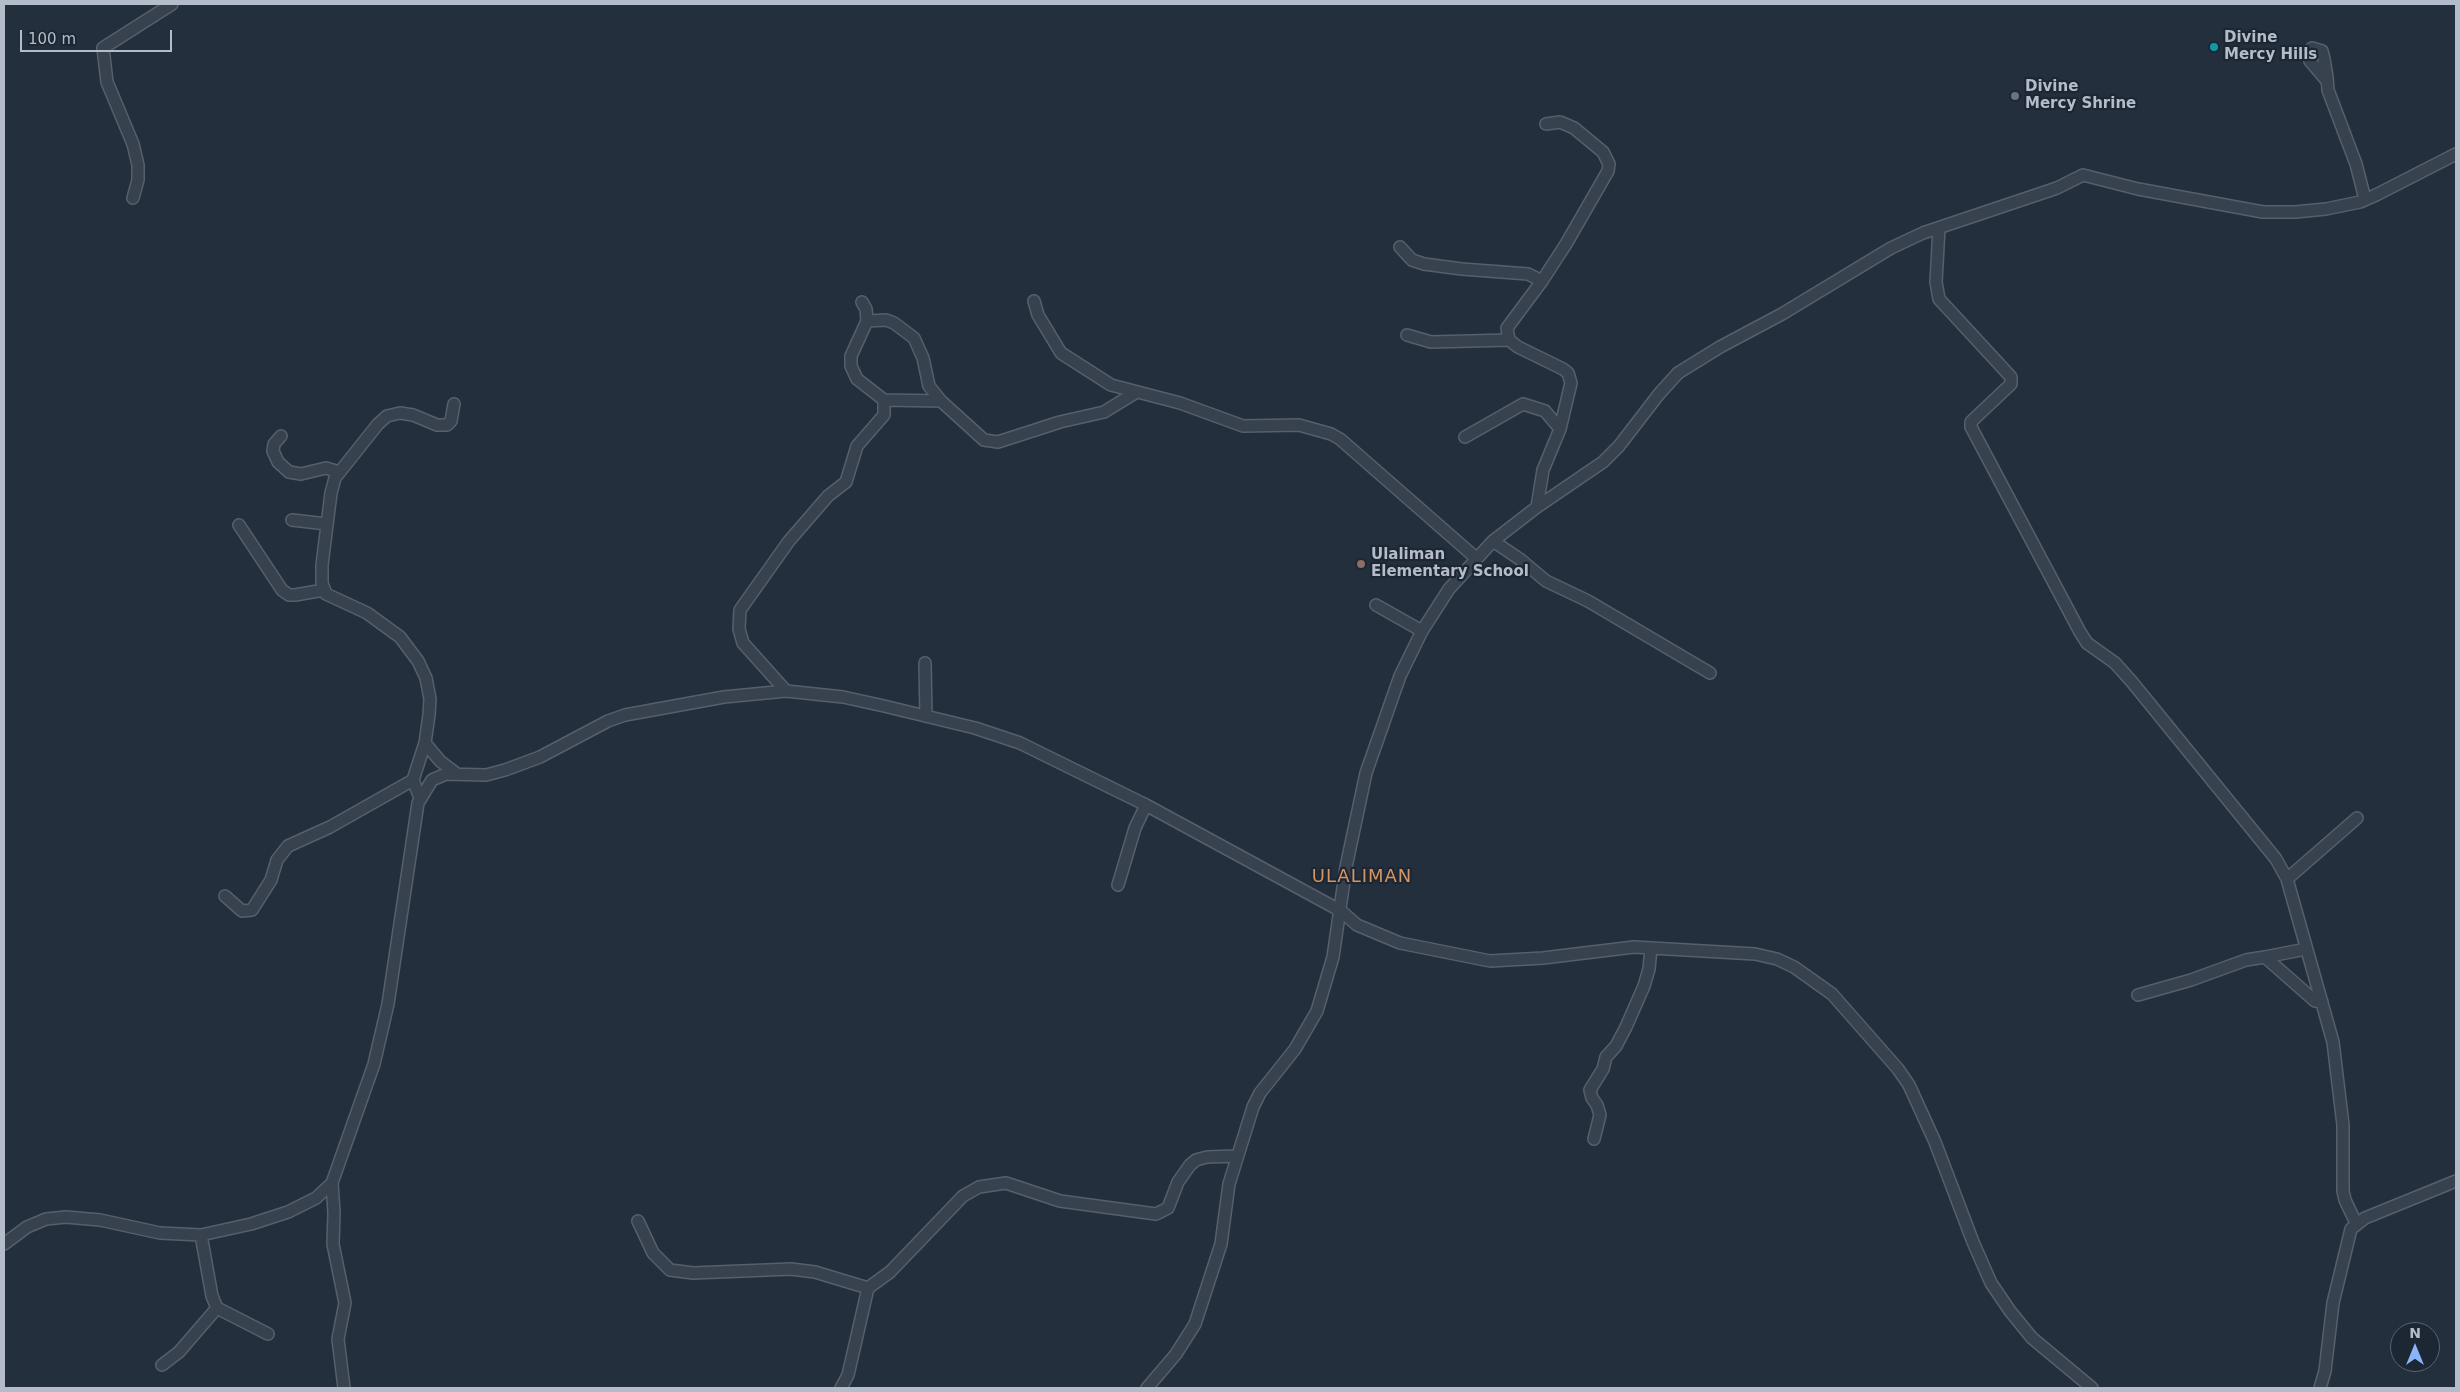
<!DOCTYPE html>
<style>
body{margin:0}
#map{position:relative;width:2460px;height:1392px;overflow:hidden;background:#242f3e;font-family:"DejaVu Sans",sans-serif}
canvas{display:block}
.frame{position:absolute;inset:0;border:5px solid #b4bcc9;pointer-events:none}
.north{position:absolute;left:2390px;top:1322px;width:50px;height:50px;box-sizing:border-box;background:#1d2633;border:1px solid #59626f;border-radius:50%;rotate:0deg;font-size:14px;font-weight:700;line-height:20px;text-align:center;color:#b4bcc9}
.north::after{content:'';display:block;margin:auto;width:18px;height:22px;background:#8ab4f8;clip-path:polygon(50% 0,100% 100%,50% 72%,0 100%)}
.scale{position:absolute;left:20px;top:30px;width:152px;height:22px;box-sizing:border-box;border:2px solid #b4bcc9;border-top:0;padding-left:6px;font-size:15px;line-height:18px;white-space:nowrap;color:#b4bcc9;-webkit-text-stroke:4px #1d2633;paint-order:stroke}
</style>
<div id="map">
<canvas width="2460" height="1392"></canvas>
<div class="frame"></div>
<div class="north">N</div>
<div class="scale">100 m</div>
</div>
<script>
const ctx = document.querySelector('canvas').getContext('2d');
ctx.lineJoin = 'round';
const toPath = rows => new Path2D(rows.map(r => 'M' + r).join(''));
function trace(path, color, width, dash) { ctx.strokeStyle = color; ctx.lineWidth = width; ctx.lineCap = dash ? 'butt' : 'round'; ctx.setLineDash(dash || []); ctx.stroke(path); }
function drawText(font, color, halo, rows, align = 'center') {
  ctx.font = font + ' "DejaVu Sans",sans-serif'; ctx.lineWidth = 4.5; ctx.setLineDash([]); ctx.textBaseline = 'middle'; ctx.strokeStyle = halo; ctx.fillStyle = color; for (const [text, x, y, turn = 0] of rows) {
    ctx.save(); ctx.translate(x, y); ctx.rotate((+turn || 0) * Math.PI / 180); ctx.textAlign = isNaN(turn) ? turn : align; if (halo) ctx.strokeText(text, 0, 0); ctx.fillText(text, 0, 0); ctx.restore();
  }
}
const street = toPath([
 [2327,81,2310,61,2309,51,2312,48,2322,51,2324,59,2327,77,2328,90,2356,164,2365,199],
 [133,198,138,180,138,165,133,144,107,82,103,48,172,4],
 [1939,228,1936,282,1939,299,2011,377,2011,384,1975,418,1971,422,1971,427,2080,632,2087,643,2115,663,2132,682,2276,859,2287,879],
 [1400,247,1412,260,1424,264,1462,269,1528,274,1542,281],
 [1034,301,1038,315,1061,353,1111,385,1180,403,1243,426,1299,425,1331,434,1340,439,1476,558],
 [867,321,886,320,894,323,914,338,923,358,929,386,941,401],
 [1407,335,1431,342,1509,340],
 [884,400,941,401,984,440,998,442,1060,422,1104,412,1135,393],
 [281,436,274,444,273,451,278,462,289,472,301,474,326,468,339,472],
 [1465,437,1523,404,1545,411,1560,429],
 [1537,507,1543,470,1560,429,1571,383,1568,373,1563,369,1518,347,1509,340,1507,328,1542,281,1566,244,1608,171,1609,164,1603,152,1574,128,1560,122,1546,124],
 [292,520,327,524],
 [239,525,282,590,289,595,295,595,324,590],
 [1493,541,1521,560,1546,581,1588,601,1710,673],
 [1376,605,1422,631],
 [925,663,926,716],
 [786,691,743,643,739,629,740,610,789,541,828,496,846,482,857,446,884,415,884,400,857,379,851,366,851,356,867,321,866,309,862,302],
 [425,743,440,761,457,774],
 [420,798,413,780,425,743,429,715,430,699,426,678,418,661,400,637,367,613,326,594,322,583,322,565,331,493,335,478,378,424,387,416,400,413,413,415,437,425,447,425,451,421,454,404],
 [1118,885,1135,828,1146,805],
 [225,896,242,911,252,910,271,880,277,860,288,846,330,827,413,780],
 [2265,957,2306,949],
 [2138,995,2191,980,2246,960,2265,957,2315,1001,2322,1002],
 [1594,1139,1600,1115,1597,1105,1592,1098,1590,1090,1603,1069,1606,1057,1616,1046,1626,1027,1644,986,1649,969,1651,948],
 [332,1183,334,1213,333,1244,345,1303,338,1339,344,1388],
 [638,1221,653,1253,670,1270,693,1273,791,1269,815,1272,868,1288],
 [2356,1223,2345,1200,2343,1191,2343,1125,2333,1042,2287,879,2357,818],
 [201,1235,212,1296,217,1308,268,1334],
 [4,1244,27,1227,46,1219,66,1217,100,1220,160,1233,201,1235,251,1224,288,1212,316,1198,332,1183,374,1064,388,1004,418,803,432,780,446,774,486,775,505,770,540,757,608,721,625,715,724,697,786,691,843,697,884,706,975,728,1020,743,1146,805,1341,911,1357,925,1400,943,1490,961,1543,958,1634,947,1755,954,1777,959,1794,967,1832,994,1898,1069,1909,1085,1935,1142,1973,1242,1991,1283,2010,1311,2032,1338,2092,1388],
 [162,1365,179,1352,217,1308],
 [841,1388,848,1375,868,1288,890,1272,963,1196,979,1187,1006,1183,1060,1201,1156,1214,1168,1208,1178,1182,1190,1165,1196,1160,1207,1157,1237,1156],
 [1147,1388,1176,1354,1195,1324,1221,1244,1229,1184,1253,1107,1260,1093,1295,1049,1317,1011,1333,957,1346,867,1366,773,1400,676,1422,631,1449,589,1493,541,1537,507,1603,462,1619,446,1659,394,1678,373,1720,347,1782,314,1891,248,1923,233,2057,188,2083,175,2138,189,2263,212,2295,212,2326,209,2360,202,2376,195,2456,154],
 [2320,1388,2325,1371,2333,1303,2351,1229,2365,1218,2456,1181]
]);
const markers = [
 [2214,47,5,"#0f9aa8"],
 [2015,96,5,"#6b7280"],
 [1361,564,5,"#8d6e63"]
];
const poiNames = [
 ["Divine",2224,38],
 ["Mercy Hills",2224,55],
 ["Divine",2025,87],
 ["Mercy Shrine",2025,104],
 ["Ulaliman",1371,555],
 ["Elementary School",1371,572]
];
const quarterNames = [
 ["ULALIMAN",1362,877]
];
trace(street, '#565f6c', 14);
trace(street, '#38414e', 11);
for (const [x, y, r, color] of markers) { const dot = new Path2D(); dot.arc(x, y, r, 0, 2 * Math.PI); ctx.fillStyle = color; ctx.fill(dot); trace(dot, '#1d2633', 2); }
drawText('bold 15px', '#b4bcc9', '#1d2633', poiNames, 'left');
ctx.letterSpacing = '1px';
drawText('18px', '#d59563', '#1d2633', quarterNames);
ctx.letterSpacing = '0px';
</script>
